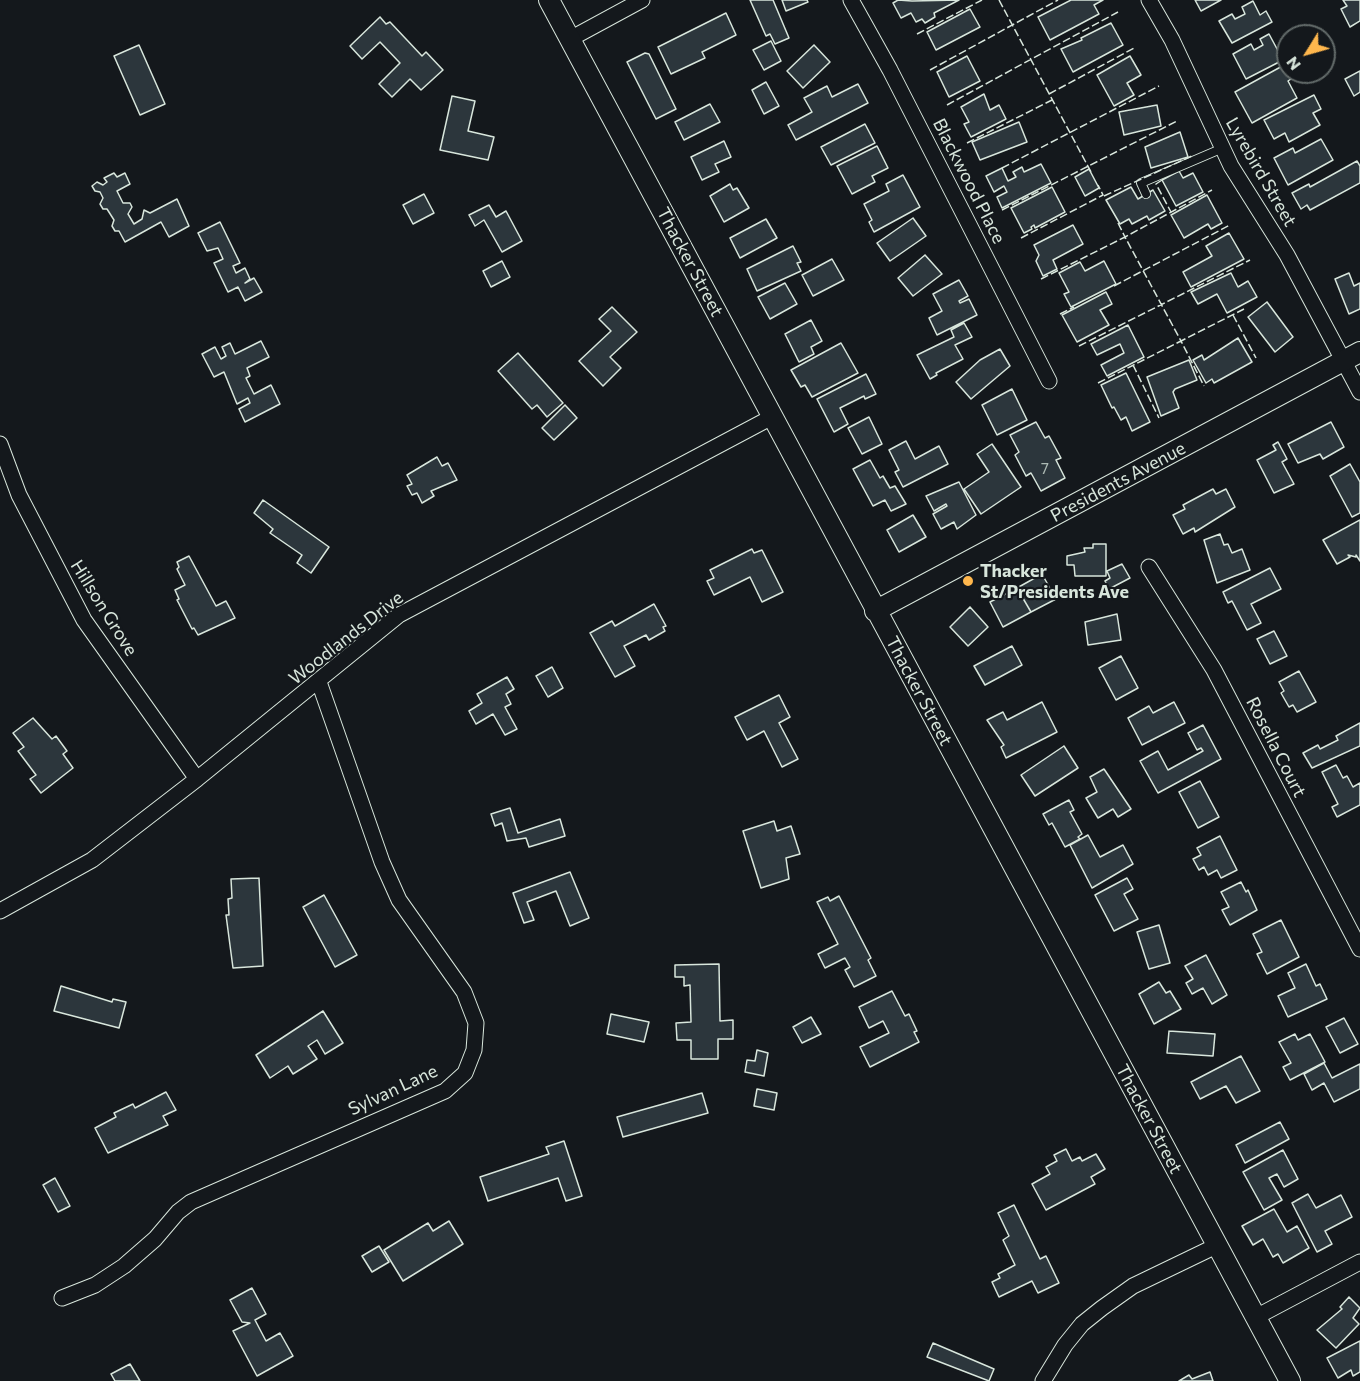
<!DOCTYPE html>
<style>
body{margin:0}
#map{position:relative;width:1360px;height:1381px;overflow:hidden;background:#14181c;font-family:Commissioner,sans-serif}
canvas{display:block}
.north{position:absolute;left:1276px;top:24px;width:60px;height:60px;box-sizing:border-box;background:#14181c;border:2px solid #626a69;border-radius:50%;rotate:233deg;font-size:16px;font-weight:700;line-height:24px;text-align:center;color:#d8e6dc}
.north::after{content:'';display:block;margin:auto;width:21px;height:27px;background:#ffb74d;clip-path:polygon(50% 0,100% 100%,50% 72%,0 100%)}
</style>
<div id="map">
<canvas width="1360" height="1381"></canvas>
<div class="north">N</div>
</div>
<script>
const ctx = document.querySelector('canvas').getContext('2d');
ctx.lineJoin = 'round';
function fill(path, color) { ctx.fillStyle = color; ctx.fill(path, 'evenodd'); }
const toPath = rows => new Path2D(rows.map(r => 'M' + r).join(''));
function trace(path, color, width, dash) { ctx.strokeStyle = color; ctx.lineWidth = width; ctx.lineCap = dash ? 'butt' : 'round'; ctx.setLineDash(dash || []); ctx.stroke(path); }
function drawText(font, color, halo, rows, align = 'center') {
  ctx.font = font + ' Commissioner,sans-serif'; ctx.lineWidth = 4.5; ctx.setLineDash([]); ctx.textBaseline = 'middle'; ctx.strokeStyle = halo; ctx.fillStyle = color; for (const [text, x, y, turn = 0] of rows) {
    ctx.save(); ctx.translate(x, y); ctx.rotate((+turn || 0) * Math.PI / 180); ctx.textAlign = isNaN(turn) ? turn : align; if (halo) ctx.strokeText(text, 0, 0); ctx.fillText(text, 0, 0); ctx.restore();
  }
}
const building = toPath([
 [750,0,773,0,789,38,775,44,770,34,766,36,750,0],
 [782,0,807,0,808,2,786,11,782,0],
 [898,0,912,1,959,0,934,13,935,17,925,23,922,19,916,22,911,13,901,18,893,3,898,0],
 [1071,0,1103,0,1094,5,1099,14,1050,40,1038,17,1071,0],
 [1195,0,1221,0,1201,11,1195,0],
 [1343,0,1360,0,1360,21,1350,27,1341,9,1347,6,1343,0],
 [1253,1,1260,15,1266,11,1272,22,1232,43,1219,21,1232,14,1235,19,1245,14,1242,7,1253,1],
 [970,9,980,27,936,50,927,32,970,9],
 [726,13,736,35,702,52,705,58,671,74,658,47,726,13],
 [380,17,386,24,390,22,422,56,426,52,443,70,421,90,410,79,392,97,379,84,400,63,380,42,362,59,350,46,380,17],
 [1111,23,1123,45,1073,72,1061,49,1082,40,1081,38,1111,23],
 [1269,34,1283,60,1246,79,1233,54,1251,44,1254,50,1263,45,1260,39,1269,34],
 [771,41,781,61,764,70,753,50,771,41],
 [139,45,165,104,140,115,114,56,139,45],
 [814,45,830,62,803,88,787,71,814,45],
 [645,53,649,54,676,109,656,119,627,62,645,53],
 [967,56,980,81,949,97,937,72,967,56],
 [1130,56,1141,75,1127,83,1134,95,1114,106,1097,75,1130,56],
 [1286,64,1288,72,1294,77,1288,81,1297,98,1252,123,1235,92,1286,64],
 [1360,71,1360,92,1354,96,1345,79,1360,71],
 [766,82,779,106,764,114,752,90,766,82],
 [858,84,868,103,796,140,788,125,812,112,804,98,827,86,832,97,858,84],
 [984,94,990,110,999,105,1006,119,971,137,964,124,969,122,961,107,984,94],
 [1314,95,1321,109,1313,113,1320,125,1289,142,1285,133,1274,139,1264,120,1314,95],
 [452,96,475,101,468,131,494,137,488,160,440,150,452,96],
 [710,104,720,122,684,140,675,122,710,104],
 [1157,105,1161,126,1124,135,1119,112,1157,105],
 [1019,122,1027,142,980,160,972,142,1019,122],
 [865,124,875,143,831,165,821,147,865,124],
 [1180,132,1188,157,1151,168,1145,147,1180,132],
 [1321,139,1333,160,1288,185,1274,158,1293,148,1295,153,1321,139],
 [724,141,731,157,715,164,719,172,702,180,691,157,724,141],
 [877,146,888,168,872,176,875,182,852,194,837,166,877,146],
 [1357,161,1360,166,1360,183,1310,210,1307,205,1301,209,1292,193,1309,184,1310,187,1357,161],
 [1041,164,1051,183,1002,208,997,197,1007,192,1004,186,994,192,986,176,1002,168,1008,181,1016,177,1013,172,1022,167,1024,172,1041,164],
 [1089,169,1099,188,1085,196,1075,177,1089,169],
 [1179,171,1183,178,1193,173,1203,192,1176,206,1162,180,1179,171],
 [114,173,117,177,125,173,130,184,117,191,123,203,130,203,132,207,128,214,134,224,142,219,144,210,150,213,177,199,189,226,169,237,161,222,125,242,119,231,115,231,112,226,114,220,107,209,103,209,100,204,103,198,100,192,95,191,92,186,97,182,103,185,107,182,104,178,114,173],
 [903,175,920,207,874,232,869,222,872,220,864,204,889,191,886,184,903,175],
 [730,184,733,190,737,188,749,208,724,222,710,196,730,184],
 [1052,187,1065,212,1035,228,1034,225,1031,227,1032,229,1024,233,1011,208,1052,187],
 [1131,187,1138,199,1153,190,1165,211,1149,220,1147,216,1132,224,1129,219,1120,224,1106,200,1131,187],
 [424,194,434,213,413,224,403,205,424,194],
 [1207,195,1222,223,1211,229,1208,224,1184,238,1171,215,1207,195],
 [489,205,496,217,506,211,522,241,502,252,484,220,475,226,469,215,489,205],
 [913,218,926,236,890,261,877,243,913,218],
 [766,219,777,238,740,258,730,238,766,219],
 [220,222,240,263,233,266,236,273,245,268,250,279,245,283,254,278,262,292,245,301,238,287,228,292,214,263,223,259,218,248,207,251,198,233,220,222],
 [1073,225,1083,244,1053,260,1057,269,1043,276,1036,261,1039,255,1034,245,1073,225],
 [1229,233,1244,259,1191,287,1183,272,1212,256,1206,246,1229,233],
 [793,246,801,262,797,263,801,271,757,291,747,269,793,246],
 [925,255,942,274,913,296,898,278,925,255],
 [832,259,844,280,813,296,802,275,832,259],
 [502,261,510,277,491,287,483,271,502,261],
 [1104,261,1116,284,1071,307,1064,294,1069,292,1059,273,1080,262,1085,271,1104,261],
 [1231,273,1238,287,1248,281,1257,297,1227,313,1217,294,1198,304,1191,292,1231,273],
 [1349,273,1354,286,1360,283,1360,309,1349,314,1335,279,1349,273],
 [959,280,968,296,959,301,960,303,969,299,977,315,937,335,929,318,942,311,933,294,959,280],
 [785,283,797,304,770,319,758,297,785,283],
 [1106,292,1112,304,1100,310,1109,325,1077,342,1062,315,1106,292],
 [1267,302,1293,337,1275,352,1248,317,1267,302],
 [612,307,637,332,610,357,621,368,603,386,579,361,611,331,599,319,612,307],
 [811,320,822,341,811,347,814,354,799,362,785,334,811,320],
 [964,323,972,337,955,345,963,359,936,373,937,375,930,379,917,355,954,337,951,330,964,323],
 [1128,325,1144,357,1107,376,1101,365,1124,353,1120,344,1097,355,1091,344,1128,325],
 [1238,338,1252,362,1214,383,1212,379,1206,383,1193,360,1202,355,1204,360,1238,338],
 [261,341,269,357,247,368,250,376,246,378,254,394,271,385,280,404,245,422,239,409,250,403,248,398,237,404,224,372,214,377,202,354,215,347,221,359,226,356,222,347,230,343,235,354,261,341],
 [841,343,858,373,812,397,805,385,801,387,791,370,841,343],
 [1000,349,1010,366,971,399,956,382,980,360,1000,349],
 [518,353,563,403,547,417,537,405,532,409,498,371,518,353],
 [1189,360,1197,380,1175,389,1173,392,1179,408,1161,416,1147,377,1189,360],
 [1126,373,1150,422,1132,431,1126,417,1121,420,1114,407,1112,408,1101,385,1126,373],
 [866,374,876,394,865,399,864,396,840,408,848,424,834,432,817,399,866,374],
 [1012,389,1027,420,997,435,982,405,1012,389],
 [565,405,577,418,554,440,542,428,565,405],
 [869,417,882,444,862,454,848,428,869,417],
 [1036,422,1045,438,1049,436,1061,458,1056,460,1065,478,1041,491,1031,473,1026,476,1015,455,1019,452,1010,435,1036,422],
 [1331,422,1344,447,1323,459,1320,454,1298,463,1288,444,1331,422],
 [906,441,915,459,939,446,948,464,903,487,895,472,899,470,889,450,906,441],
 [1278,442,1287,459,1282,462,1294,484,1274,493,1257,460,1276,450,1273,445,1278,442],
 [992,444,1021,487,981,514,964,489,989,472,977,454,992,444],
 [437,457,442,466,448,463,457,480,431,491,434,496,422,503,417,493,412,495,407,486,412,484,407,475,437,457],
 [870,460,880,478,883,476,890,488,895,486,906,504,891,511,885,500,873,506,853,469,870,460],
 [1350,464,1360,482,1360,513,1352,517,1330,476,1350,464],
 [959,482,976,515,957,529,954,522,941,529,933,514,947,506,946,504,934,511,926,496,959,482],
 [1213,489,1216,494,1226,489,1235,507,1195,532,1194,528,1183,534,1173,515,1185,509,1183,505,1213,489],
 [263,500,329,547,311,573,297,563,302,555,270,533,273,529,254,513,263,500],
 [913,515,926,537,899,552,887,530,913,515],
 [1360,520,1360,561,1356,555,1356,557,1348,555,1350,557,1337,564,1323,540,1360,520],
 [1220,534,1224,545,1228,544,1232,553,1242,549,1250,570,1217,583,1204,540,1220,534],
 [1093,544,1106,544,1106,576,1075,576,1074,565,1067,565,1067,556,1085,552,1084,548,1093,548,1093,544],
 [752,549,754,553,762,550,783,592,762,602,750,577,714,595,707,581,714,578,710,570,752,549],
 [189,556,216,606,226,601,235,618,198,635,194,628,192,629,177,600,179,599,175,590,185,585,177,569,179,567,177,562,189,556],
 [1122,564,1130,578,1109,589,1105,581,1110,578,1107,571,1122,564],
 [1270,568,1281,589,1251,604,1261,623,1247,630,1232,601,1228,603,1223,592,1270,568],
 [1042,574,1056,599,1031,612,1017,588,1042,574],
 [1017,588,1031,612,1003,627,990,602,1017,588],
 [654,604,666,626,663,627,665,631,649,640,646,635,624,646,635,666,615,677,590,633,612,621,615,626,654,604],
 [970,607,988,627,968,646,950,627,970,607],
 [1117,614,1121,640,1088,645,1085,622,1117,614],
 [1274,631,1287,656,1270,664,1257,639,1274,631],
 [1012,646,1022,665,985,685,974,666,1012,646],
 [1121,656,1138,688,1116,700,1099,668,1121,656],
 [552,667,563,688,548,697,536,676,552,667],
 [1299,671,1316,702,1297,712,1293,705,1289,707,1281,693,1284,691,1279,682,1299,671],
 [507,677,514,689,506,694,511,704,505,707,517,729,505,735,493,714,476,724,469,711,482,703,477,694,507,677],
 [779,695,790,717,779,723,798,759,782,767,764,731,747,740,735,717,779,695],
 [1042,702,1057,732,1006,758,1001,747,1004,745,987,720,1003,712,1007,720,1042,702],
 [1174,702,1185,723,1142,745,1128,718,1149,706,1153,713,1174,702],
 [33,718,52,739,56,736,67,751,63,754,73,768,41,793,30,779,36,775,18,751,24,747,13,733,33,718],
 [1360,723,1360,746,1312,768,1303,753,1318,745,1320,749,1338,740,1336,736,1360,723],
 [1203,725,1221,759,1158,793,1140,761,1158,751,1168,770,1203,751,1201,748,1197,750,1188,733,1203,725],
 [1064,746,1078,768,1035,796,1021,775,1064,746],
 [1336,765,1343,778,1347,776,1353,787,1360,783,1360,805,1337,817,1332,807,1338,804,1322,772,1336,765],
 [1104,769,1131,809,1118,817,1113,809,1098,818,1086,798,1097,792,1090,777,1104,769],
 [1200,781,1219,817,1198,828,1179,792,1200,781],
 [1069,800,1074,810,1070,812,1082,834,1078,837,1080,839,1065,847,1052,823,1049,825,1043,814,1069,800],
 [510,808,518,833,560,819,565,836,529,847,526,838,507,841,502,823,495,826,491,814,510,808],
 [774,821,777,831,791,826,800,854,786,858,789,879,761,888,743,831,774,821],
 [1088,835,1100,857,1123,845,1133,864,1092,888,1070,845,1088,835],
 [1220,836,1237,870,1221,878,1217,870,1208,875,1204,867,1199,870,1193,859,1201,855,1197,848,1220,836],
 [570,872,589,918,570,926,556,891,527,902,534,920,524,923,513,893,570,872],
 [259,878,263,966,233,968,226,915,229,915,228,899,232,898,231,879,259,878],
 [1127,878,1133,889,1124,894,1138,919,1114,931,1095,895,1127,878],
 [1241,882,1246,892,1248,890,1257,910,1230,925,1222,910,1229,907,1221,892,1241,882],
 [324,895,357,955,335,967,303,907,324,895],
 [839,896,871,958,868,960,876,976,854,987,845,970,850,967,845,958,825,968,818,954,838,944,817,902,828,897,830,901,839,896],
 [1281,920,1299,957,1267,974,1257,954,1262,952,1253,934,1281,920],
 [1159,925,1170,963,1149,969,1137,932,1159,925],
 [1206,955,1227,995,1212,1004,1203,988,1192,994,1186,983,1193,979,1185,966,1206,955],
 [719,964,720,1021,733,1020,733,1039,718,1039,718,1059,691,1059,691,1040,677,1040,676,1023,691,1022,690,985,684,986,684,977,675,977,675,965,719,964],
 [1306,964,1316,986,1320,984,1327,999,1288,1017,1278,996,1295,988,1288,973,1306,964],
 [1159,982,1166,993,1170,991,1181,1009,1154,1024,1139,994,1159,982],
 [61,986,112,1002,113,999,126,1002,119,1028,54,1011,61,986],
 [892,991,905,1016,909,1014,917,1031,914,1032,919,1042,870,1067,860,1047,889,1033,883,1021,869,1028,859,1007,892,991],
 [323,1011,343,1043,325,1054,317,1040,308,1046,317,1059,293,1074,288,1066,270,1078,256,1055,323,1011],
 [611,1014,649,1022,644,1042,607,1034,611,1014],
 [811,1017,821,1034,802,1043,793,1027,811,1017],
 [1344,1018,1358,1044,1340,1053,1326,1027,1344,1018],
 [1169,1031,1215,1034,1213,1056,1167,1053,1169,1031],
 [1295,1034,1298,1040,1310,1034,1325,1062,1290,1080,1283,1067,1291,1063,1279,1042,1295,1034],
 [757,1050,768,1053,764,1076,745,1072,747,1060,755,1061,757,1050],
 [1241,1056,1260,1091,1236,1103,1226,1086,1200,1099,1191,1082,1241,1056],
 [1324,1063,1332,1078,1360,1064,1360,1089,1334,1102,1324,1083,1312,1090,1304,1074,1324,1063],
 [757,1089,777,1093,774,1110,754,1106,757,1089],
 [166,1092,176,1110,163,1116,168,1125,108,1153,95,1128,116,1117,114,1113,133,1104,135,1108,166,1092],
 [702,1093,708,1113,623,1137,617,1117,702,1093],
 [1280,1122,1289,1139,1245,1163,1236,1145,1280,1122],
 [564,1141,582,1196,566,1201,558,1178,488,1201,480,1177,549,1154,546,1147,564,1141],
 [1066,1149,1072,1161,1080,1157,1082,1161,1096,1154,1105,1169,1091,1177,1095,1184,1046,1210,1032,1184,1050,1174,1046,1167,1057,1161,1054,1155,1066,1149],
 [1283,1150,1298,1179,1284,1187,1277,1174,1269,1178,1282,1200,1264,1210,1243,1172,1283,1150],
 [55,1178,70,1206,58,1212,43,1185,55,1178],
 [1308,1194,1316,1208,1341,1195,1352,1217,1325,1231,1332,1244,1317,1252,1292,1203,1308,1194],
 [1014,1205,1040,1259,1046,1256,1059,1283,1038,1293,1032,1281,999,1297,992,1282,1000,1278,998,1274,1015,1265,1003,1240,1009,1236,998,1213,1014,1205],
 [1274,1209,1287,1232,1297,1226,1309,1248,1283,1263,1278,1254,1273,1257,1263,1239,1253,1245,1242,1226,1274,1209],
 [449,1221,463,1244,403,1281,384,1250,428,1223,433,1231,449,1221],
 [379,1246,389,1262,372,1272,362,1256,379,1246],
 [252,1288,266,1314,255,1320,266,1341,280,1333,293,1356,257,1376,233,1331,250,1323,242,1322,230,1300,252,1288],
 [1349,1297,1360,1308,1353,1318,1359,1324,1336,1348,1317,1330,1342,1309,1340,1307,1349,1297],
 [1360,1341,1360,1372,1353,1376,1351,1370,1338,1378,1327,1358,1360,1341],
 [933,1343,994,1369,989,1381,927,1357,933,1343],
 [130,1364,140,1381,115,1381,111,1374,130,1364],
 [1210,1372,1213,1381,1179,1381,1189,1375,1192,1379,1210,1372]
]);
const service = toPath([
 [1146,194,1141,183,1223,148]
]);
const minor = toPath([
 [851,0,890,70,1049,381],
 [1149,0,1172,40,1231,166,1287,255,1360,392],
 [570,39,642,0],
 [0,444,19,495,84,620,197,779],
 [1149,567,1214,670,1360,949],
 [0,911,92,860,197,779,399,615,772,417],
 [62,1298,95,1285,124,1266,155,1239,178,1212,191,1202,445,1091,465,1073,474,1050,476,1023,464,992,399,900,382,862,319,682],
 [1256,1317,1360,1262],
 [1043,1381,1065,1345,1082,1324,1102,1308,1133,1286,1218,1245]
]);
const tertiary = toPath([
 [549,0,1290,1381],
 [875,611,1360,352]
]);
const fence = toPath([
 [999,0,1091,172],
 [917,34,982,0],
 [930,70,1058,0],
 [1049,94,1136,47],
 [947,105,1118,12],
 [967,143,1052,100],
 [1002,168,1159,86],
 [1162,180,1156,184,1171,212],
 [1104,196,1194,155],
 [1002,210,1177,121],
 [1118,223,1125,237,1212,190],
 [1021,238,1103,195,1098,185],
 [1041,279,1125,237,1181,341,1244,309],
 [1114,286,1230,225],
 [1060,314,1074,307],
 [1233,315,1256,358],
 [1079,346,1250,260],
 [1133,365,1159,418],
 [1098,383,1181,341,1204,386]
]);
const markers = [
 [968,581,6,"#ffb74d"]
];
const numberNames = [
 ["7",1045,469]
];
const streetNames = [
 ["Lyrebird Street",1261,172,60],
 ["Blackwood Place",969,181,63],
 ["Thacker Street",690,262,62],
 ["Presidents Avenue",1118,482,-28],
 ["Hillson Grove",104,608,58],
 ["Woodlands Drive",346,638,-38],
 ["Thacker Street",919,691,62],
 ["Rosella Court",1276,747,63],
 ["Sylvan Lane",393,1090,-25],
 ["Thacker Street",1149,1119,62]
];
const poiNames = [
 ["Thacker",980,571],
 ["St/Presidents Ave",980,592]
];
fill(building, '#2c363c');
trace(building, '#d8e6dc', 1.5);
trace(service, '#d8e6dc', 10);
trace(minor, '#d8e6dc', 17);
trace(tertiary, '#d8e6dc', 22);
trace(service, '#14181c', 8);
trace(minor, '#14181c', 15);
trace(tertiary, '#14181c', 20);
trace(fence, '#d8e6dc', 1.5, [8, 3]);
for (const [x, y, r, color] of markers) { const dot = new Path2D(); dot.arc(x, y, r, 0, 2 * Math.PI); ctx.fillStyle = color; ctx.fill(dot); trace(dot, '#14181c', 2); }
drawText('15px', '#adbab4', null, numberNames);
drawText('18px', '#d8e6dc', '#14181c', streetNames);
drawText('bold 18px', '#d8e6dc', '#14181c', poiNames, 'left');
</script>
